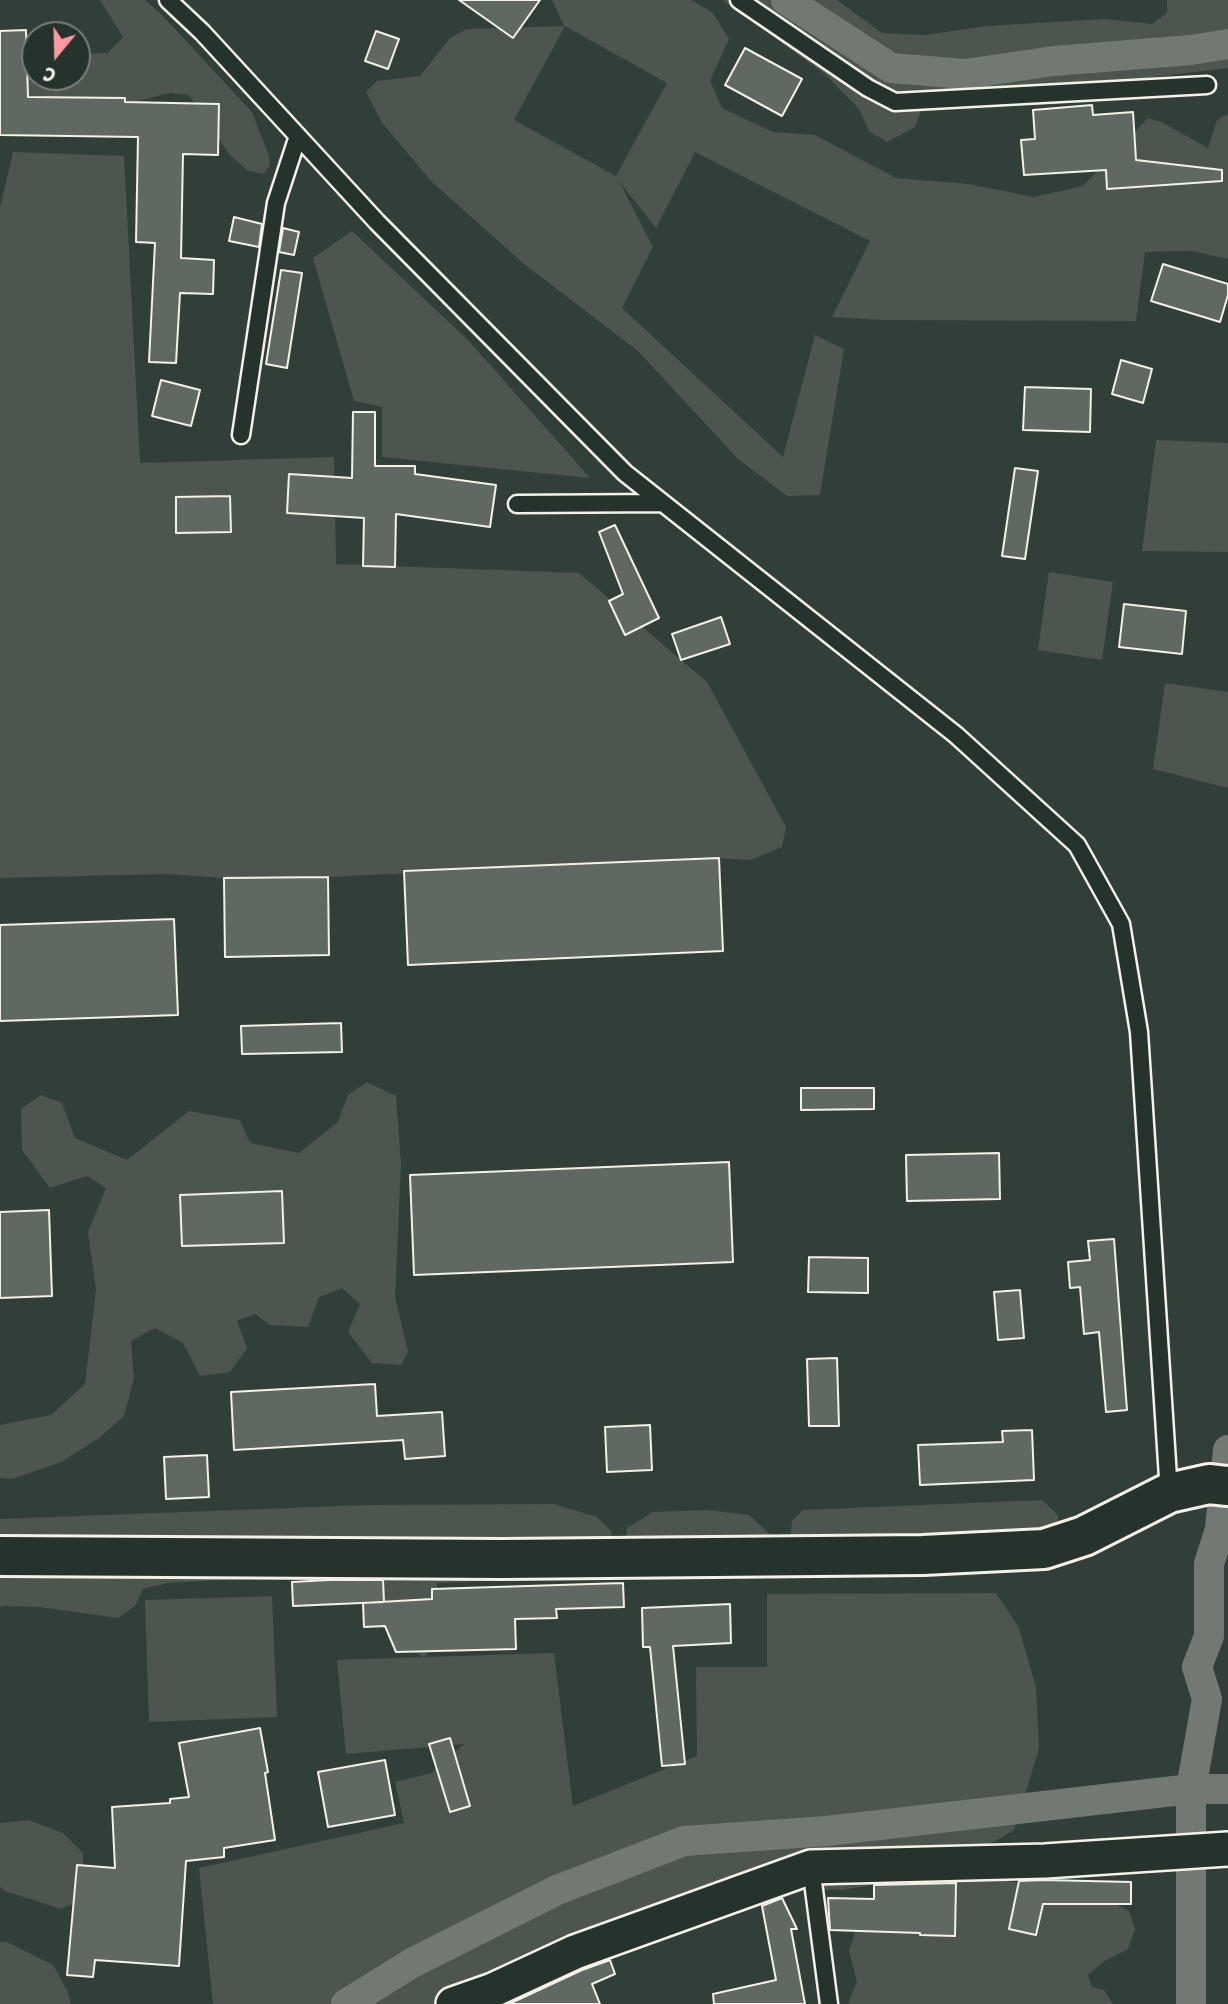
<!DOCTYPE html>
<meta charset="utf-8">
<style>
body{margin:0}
#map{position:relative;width:1228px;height:2004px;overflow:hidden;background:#323e38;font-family:"Shantell Sans",sans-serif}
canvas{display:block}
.north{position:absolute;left:21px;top:21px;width:70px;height:70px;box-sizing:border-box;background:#26332d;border:2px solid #787f78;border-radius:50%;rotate:199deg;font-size:19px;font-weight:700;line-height:28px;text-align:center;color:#f4f1e8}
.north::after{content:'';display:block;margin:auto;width:24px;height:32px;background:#ff9aa2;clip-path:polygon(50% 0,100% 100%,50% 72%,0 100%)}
</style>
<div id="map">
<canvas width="1228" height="2004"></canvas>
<div class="north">С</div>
</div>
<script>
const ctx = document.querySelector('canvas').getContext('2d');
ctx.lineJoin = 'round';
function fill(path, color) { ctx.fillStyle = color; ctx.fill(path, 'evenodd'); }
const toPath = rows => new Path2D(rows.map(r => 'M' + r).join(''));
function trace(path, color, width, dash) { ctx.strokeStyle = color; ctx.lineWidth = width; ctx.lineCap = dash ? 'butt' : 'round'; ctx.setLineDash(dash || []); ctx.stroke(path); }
const green = toPath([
 [100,0,145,0,163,16,252,112,269,156,270,165,263,174,247,170,229,154,189,95,170,93,137,101,0,106,0,57,35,55,35,77,77,77,77,54,108,53,123,37],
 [552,0,691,0,713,13,729,39,710,81,722,108,773,132,815,135,896,178,968,184,1034,197,1083,186,1148,118,1161,122,1208,148,1217,120,1228,114,1228,259,1192,251,1145,252,1136,321,882,320,832,317,870,241,695,152,656,228,619,181,653,247,622,308,783,457,815,335,844,349,820,495,787,496,738,459,638,351,524,264,432,182,383,124,366,92,377,81,420,76,450,38,467,29,564,26],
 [565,26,667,83,616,176,514,120],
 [723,0,837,0,882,33,925,35,987,26,1105,19,1152,24,1167,13,1167,0,1228,0,1228,68,1080,86,947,91,925,99,915,127,887,142,869,131,859,109,826,75],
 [13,152,124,156,140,463,334,457,336,564,579,573,707,682,786,827,782,847,750,860,718,858,328,877,224,878,165,874,0,878,0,208],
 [352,231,469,341,590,478,382,457,382,407,354,401,313,258],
 [1156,440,1228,443,1228,552,1142,551],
 [1049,572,1113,582,1102,660,1038,650],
 [1165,683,1228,692,1228,788,1153,769],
 [367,1082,396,1096,401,1164,395,1297,408,1352,401,1365,372,1363,348,1332,360,1304,342,1288,319,1297,308,1327,270,1325,255,1314,237,1321,247,1348,230,1372,200,1376,183,1343,155,1328,131,1341,134,1378,124,1416,99,1438,61,1462,12,1479,0,1478,0,1425,51,1415,85,1384,96,1290,88,1232,106,1188,87,1176,50,1188,22,1150,21,1109,41,1095,62,1103,75,1138,127,1160,189,1111,240,1120,250,1143,299,1153,338,1122,348,1095],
 [1042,1500,1058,1515,1057,1533,1012,1567,847,1576,819,1572,797,1550,790,1537,792,1521,803,1510],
 [554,1504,597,1517,611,1531,614,1554,571,1577,437,1583,430,1651,424,1657,554,1653,573,1806,697,1756,696,1667,767,1667,767,1594,996,1593,1019,1628,1036,1687,1039,1749,1014,1830,941,1873,842,1890,768,1888,481,2004,213,2004,199,1868,404,1823,395,1782,432,1773,464,1744,346,1754,337,1660,424,1657,411,1651,369,1575,360,1573,167,1583,143,1589,135,1606,118,1618,39,1607,2,1606,0,1608,0,1519,368,1505],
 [707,1510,749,1515,772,1536,773,1554,749,1574,656,1576,625,1548,627,1528,653,1512],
 [272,1596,277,1717,149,1722,145,1600],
 [28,1820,63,1833,83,1853,84,1889,79,1901,61,1909,5,1891,0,1887,0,1823],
 [971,1876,1093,1893,1129,1911,1135,1929,1128,1949,1106,1960,1088,1975,1092,1987,1104,1990,1113,2004,848,2004,857,1981,849,1951,861,1913],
 [0,1942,7,1942,53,1965,67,1990,71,2004,0,2004]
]);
const canal = toPath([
 [786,0,891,68,965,74,1054,61,1191,50,1228,44],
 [346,2004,412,1963,557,1890,684,1841,827,1831,1191,1789,1228,1789],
 [1191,2004,1191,1789,1207,1699,1197,1667,1209,1636,1209,1564,1220,1529,1228,1450]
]);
const building = toPath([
 [459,0,540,0,513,38,459,0],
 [26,30,28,97,125,98,125,102,219,104,218,155,183,154,181,258,214,260,213,294,180,293,176,363,149,362,155,243,136,242,138,137,0,135,0,31,26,30],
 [376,31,399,39,388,69,365,61,376,31],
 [745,48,802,79,782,116,725,85,745,48],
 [1092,105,1093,115,1133,112,1136,160,1222,170,1222,181,1107,189,1106,170,1024,175,1021,140,1035,139,1033,110,1092,105],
 [234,217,262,224,259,247,229,241,234,217],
 [283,228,299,232,294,255,279,252,283,228],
 [1163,264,1228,284,1228,295,1220,322,1151,301,1163,264],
 [281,270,302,273,287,368,266,364,281,270],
 [1121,360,1152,369,1143,403,1112,394,1121,360],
 [161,380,200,390,191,426,152,416,161,380],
 [1025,387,1091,389,1090,432,1023,430,1025,387],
 [353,412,375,412,375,466,415,466,415,474,496,485,490,527,396,514,395,567,363,566,364,518,287,513,289,474,352,478,353,412],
 [1015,468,1038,471,1025,559,1002,556,1015,468],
 [230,496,231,532,176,533,176,497,230,496],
 [615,525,659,618,625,635,609,601,623,594,599,532,615,525],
 [1124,604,1186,611,1182,654,1119,647,1124,604],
 [721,617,730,644,681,660,672,634,721,617],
 [719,858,723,951,408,965,404,871,719,858],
 [328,877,329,955,225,957,224,878,328,877],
 [174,919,178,1015,0,1021,0,925,174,919],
 [341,1023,342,1052,242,1054,241,1026,341,1023],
 [801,1088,874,1088,874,1109,801,1110,801,1088],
 [999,1153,1000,1199,907,1201,906,1155,999,1153],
 [729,1162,733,1262,414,1275,410,1175,729,1162],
 [282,1191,284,1243,182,1246,180,1195,282,1191],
 [49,1210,52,1296,0,1298,0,1212,49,1210],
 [1114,1239,1127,1410,1106,1412,1099,1332,1084,1334,1080,1287,1070,1288,1068,1262,1090,1260,1088,1241,1114,1239],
 [809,1257,868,1258,868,1293,808,1292,809,1257],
 [1020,1290,1024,1338,998,1340,994,1292,1020,1290],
 [837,1358,839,1426,809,1426,807,1359,837,1358],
 [375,1384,377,1416,442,1412,445,1456,405,1459,403,1440,234,1450,231,1392,375,1384],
 [650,1425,652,1470,607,1472,605,1427,650,1425],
 [1032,1430,1034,1480,920,1485,918,1445,1003,1442,1002,1431,1032,1430],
 [207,1455,209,1497,166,1499,164,1457,207,1455],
 [329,1580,383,1580,384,1602,293,1606,292,1582,329,1580],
 [623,1583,624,1607,556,1609,557,1618,515,1619,516,1649,396,1652,385,1626,364,1627,363,1603,432,1599,432,1589,623,1583],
 [730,1604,731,1643,673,1646,685,1764,662,1766,650,1647,643,1647,642,1608,730,1604],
 [260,1728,268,1772,265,1773,275,1840,224,1848,224,1857,186,1861,179,1966,95,1960,93,1977,67,1975,77,1865,115,1868,112,1807,170,1803,170,1799,189,1797,179,1743,260,1728],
 [450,1738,470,1806,450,1812,429,1744,450,1738],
 [385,1760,395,1815,328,1827,318,1772,385,1760],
 [1044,1880,1131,1882,1131,1904,1043,1904,1036,1935,1009,1929,1019,1881,1044,1880],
 [956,1883,955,1936,920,1935,920,1933,830,1930,828,1898,874,1899,874,1885,956,1883],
 [782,1898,797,1929,791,1929,805,2004,714,2004,713,1994,776,1980,762,1906,782,1898],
 [610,1960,615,1974,592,1984,600,2004,509,2004,582,1970,610,1960]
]);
const service = toPath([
 [168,0,202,32,377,222,625,473,956,735,1077,845,1121,924,1139,1032,1169,1493],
 [739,0,868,88,895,102,1207,85],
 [241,435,276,203,298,136],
 [517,504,661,503],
 [811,1867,829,2004]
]);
const minor = toPath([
 [453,2004,493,1990,575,1952,811,1867,1045,1861,1228,1849]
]);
const tertiary = toPath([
 [0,1556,503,1559,923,1555,1044,1549,1084,1536,1169,1493,1209,1484,1228,1486]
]);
fill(green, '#4c564f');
trace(canal, '#727972', 30);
fill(building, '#5f6861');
trace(building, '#f4f1e8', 2);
trace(service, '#f4f1e8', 21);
trace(minor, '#f4f1e8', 38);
trace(tertiary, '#f4f1e8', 44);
trace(service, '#26332d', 16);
trace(minor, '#26332d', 33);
trace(tertiary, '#26332d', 38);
</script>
